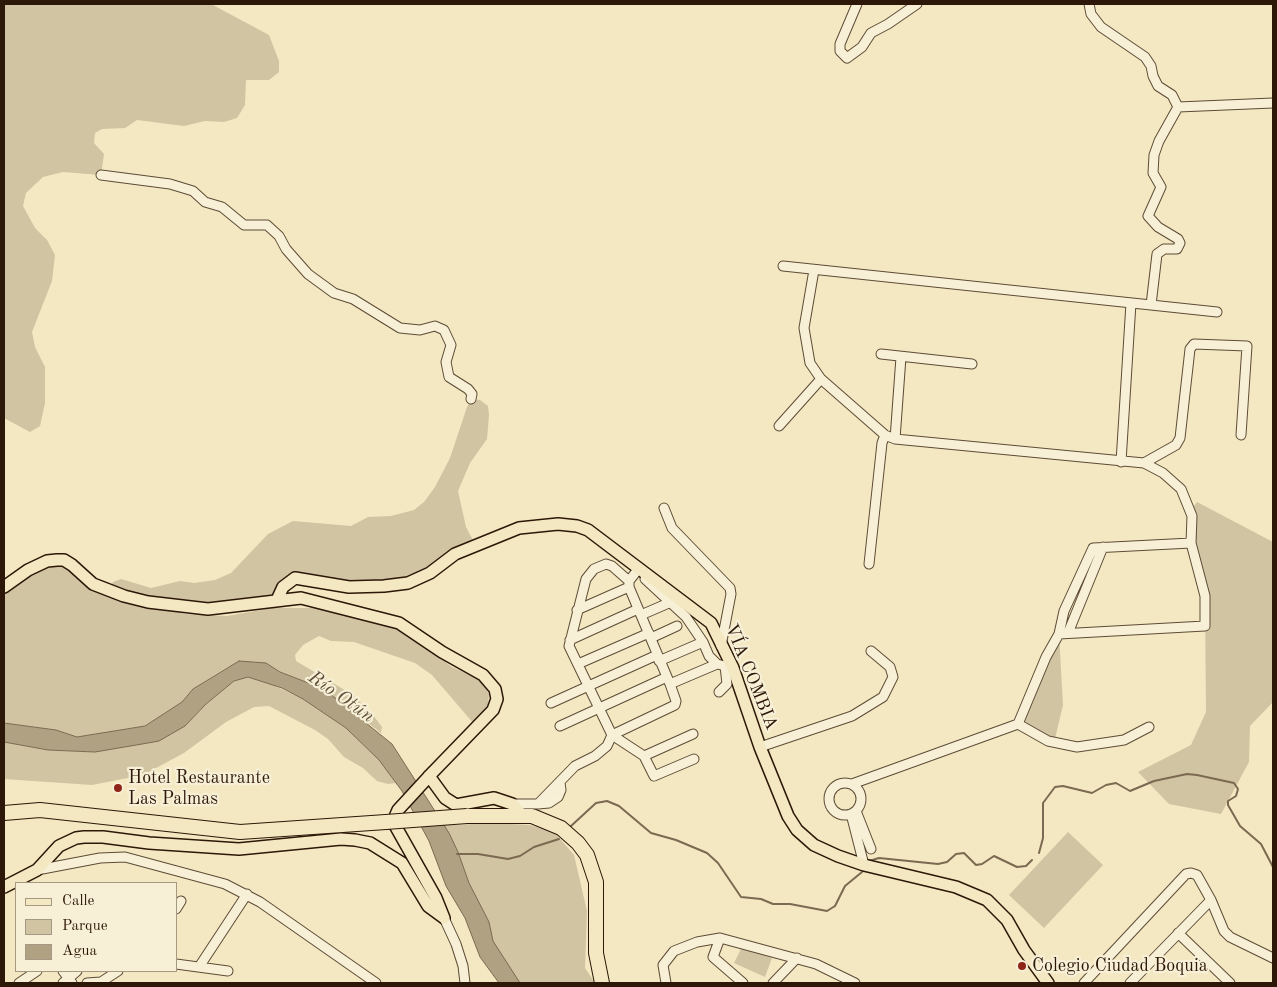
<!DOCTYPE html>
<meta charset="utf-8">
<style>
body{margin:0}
#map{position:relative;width:1277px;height:987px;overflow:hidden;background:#f3e8c1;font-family:"Old Standard TT",serif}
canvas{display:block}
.frame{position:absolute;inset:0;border:5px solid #2c1708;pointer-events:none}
.legend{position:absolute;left:15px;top:882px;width:162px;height:90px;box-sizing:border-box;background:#f7f0d7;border:1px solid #a69984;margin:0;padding:6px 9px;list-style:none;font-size:15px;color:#2c1708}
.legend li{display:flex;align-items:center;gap:10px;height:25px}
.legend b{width:25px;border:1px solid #a69984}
</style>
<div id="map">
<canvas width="1277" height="987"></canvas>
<div class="frame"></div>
<ul class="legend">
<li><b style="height:6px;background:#f3e8c1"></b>Calle</li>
<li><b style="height:14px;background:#d1c4a2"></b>Parque</li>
<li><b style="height:14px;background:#afa182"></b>Agua</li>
</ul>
</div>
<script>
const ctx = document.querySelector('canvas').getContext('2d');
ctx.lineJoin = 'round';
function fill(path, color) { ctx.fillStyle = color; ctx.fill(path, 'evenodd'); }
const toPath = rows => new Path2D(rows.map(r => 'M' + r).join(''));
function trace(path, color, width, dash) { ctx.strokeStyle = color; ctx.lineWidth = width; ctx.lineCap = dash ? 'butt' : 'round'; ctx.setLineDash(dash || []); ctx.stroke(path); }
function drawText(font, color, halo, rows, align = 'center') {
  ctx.font = font + ' "Old Standard TT",serif'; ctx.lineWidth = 4.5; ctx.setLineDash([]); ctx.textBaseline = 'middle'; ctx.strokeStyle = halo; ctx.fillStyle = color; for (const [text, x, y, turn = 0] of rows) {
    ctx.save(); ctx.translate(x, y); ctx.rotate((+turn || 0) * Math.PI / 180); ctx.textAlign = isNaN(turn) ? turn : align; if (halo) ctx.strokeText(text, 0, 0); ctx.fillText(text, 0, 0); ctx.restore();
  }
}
const green = toPath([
 [4,4,211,4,269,35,279,61,279,72,269,80,246,80,245,105,237,118,224,122,205,121,184,126,137,120,125,128,102,129,95,133,94,143,104,154,101,175,63,172,43,177,26,193,23,206,35,228,47,240,55,255,52,281,32,332,35,347,45,367,45,403,40,426,30,432,4,418],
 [471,399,480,400,488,406,489,415,487,439,470,463,458,491,466,527,476,546,430,573,384,586,295,578,277,600,223,608,107,590,113,582,121,579,151,588,180,581,194,583,215,580,231,573,268,534,293,521,351,526,368,517,391,516,414,510,424,502,435,487,450,458,467,407],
 [1197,502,1273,542,1273,702,1250,726,1249,762,1221,814,1169,804,1138,772,1191,745,1206,712,1205,601,1190,511],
 [57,560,91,587,185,614,227,616,272,608,312,608,347,614,401,629,452,667,483,681,489,695,487,713,474,724,432,675,415,663,354,642,331,641,319,636,303,645,295,655,296,661,353,695,373,715,382,727,381,733,324,689,280,672,266,663,228,667,193,689,182,702,145,726,77,737,56,730,4,723,4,587],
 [1059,634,1063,705,1054,743,1018,724],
 [248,677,264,681,303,699,346,728,379,760,396,783,388,784,377,781,363,768,344,757,328,739,315,730,269,706,254,707,226,722,184,753,143,775,92,785,4,779,4,742,48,750,95,752,115,747,185,726,206,704,234,681],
 [430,823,455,825,490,823,530,825,555,833,574,855,587,911,585,968,595,983,517,983,500,966],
 [1068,832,1103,865,1044,928,1009,895],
 [742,947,772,958,765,977,734,963]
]);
const water = toPath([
 [239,661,266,663,280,672,324,689,392,744,449,833,458,852,469,883,489,922,493,941,520,983,499,983,480,957,465,918,446,886,429,841,402,791,379,760,346,728,303,699,282,688,248,677,234,681,206,704,185,726,159,741,148,743,95,752,48,750,4,742,4,723,56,730,77,737,145,726,182,702,193,689,239,661]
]);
const stream = toPath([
 [571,826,596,803,607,801,619,806,651,833,676,840,707,853,718,863,741,897,761,899,773,904,790,904,827,911,835,906,845,886,862,872],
 [1039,853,1043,838,1043,803,1055,787,1063,786,1092,793,1106,785,1116,783,1130,791,1154,781,1187,774,1197,775,1234,783,1238,789,1236,796,1228,801,1228,805,1240,826,1261,844,1273,867],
 [457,854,478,854,508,859,520,856,534,847,559,839],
 [869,861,879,858,938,864,947,862,956,854,964,853,976,865,982,864,994,856,1017,867,1026,866,1032,860]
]);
const minor = toPath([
 [857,4,840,44,840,51,847,58,862,47,871,33,888,24,917,4],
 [1089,4,1091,14,1101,27,1145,57,1151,66,1153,76,1158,86,1172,95,1178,107],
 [1178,107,1273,103],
 [101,175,170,184,193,191,205,202,222,207,244,225,267,225,279,236,286,249,308,274,334,293,353,299,400,328,420,330,435,326,444,330,451,345,446,362,449,377,468,389,472,394,471,399],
 [783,266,1217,312],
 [814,270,804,328,810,363,821,379,885,435,895,439,1144,463,1163,473,1181,489,1192,516,1191,543,1205,596,1205,626,1059,634],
 [1151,305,1157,254,1164,249,1177,249,1180,243,1178,239,1158,227,1148,216,1161,187,1153,173,1154,155,1159,141,1178,107],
 [881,354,972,364],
 [779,426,821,379],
 [895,439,901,357],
 [1121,462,1131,303],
 [1144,463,1176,445,1180,438,1190,349,1194,344,1247,346,1241,435],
 [664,508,672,528,730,588,731,594,721,646],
 [869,564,882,443,885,435],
 [645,579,686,617,703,642,709,656,717,664,733,668],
 [629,581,612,566,606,564,594,569,586,579,569,646,612,735,644,756,654,776,694,759],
 [577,610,629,587],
 [641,615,671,602],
 [1068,633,1103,547],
 [651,638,677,626],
 [570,640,638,609],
 [659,661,703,642],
 [578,664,649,633],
 [670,684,717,664],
 [719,692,727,684,725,666],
 [551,703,657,655],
 [1018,724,1048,741,1077,747,1124,740,1149,727],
 [560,726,667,677],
 [760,747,852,716,883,697,893,677,890,667,871,651],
 [644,756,693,734],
 '829 799a16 16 0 1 1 32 0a16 16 0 1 1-32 0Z',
 [852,784,1018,724,1046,657,1059,634,1064,611,1093,548,1191,543],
 [512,804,538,804,575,766,595,756,607,746,612,735,675,705,676,701,670,684,629,587,629,581,636,572],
 [538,804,549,803,558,797,561,790,560,783],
 [856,811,871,849],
 [851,814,864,865],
 [37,870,100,858,125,857,225,884,260,902,376,983],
 [176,909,181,901],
 [444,918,456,944,463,966,465,983],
 [1178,933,1230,983],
 [720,938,713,957,743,983],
 [176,964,228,971],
 [199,967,247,894],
 [63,971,72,983],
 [19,983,37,971],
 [63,983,77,971],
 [87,983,101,982,118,971],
 [666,983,663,965,674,951,697,942,720,938,816,964,855,983],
 [773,983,797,958],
 [1084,983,1186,874,1191,873,1197,875,1211,900,1224,931,1230,937,1273,958],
 [1130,983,1211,900]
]);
const major = toPath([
 [4,587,28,570,47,561,57,560,64,560,72,565,93,584,124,596,148,602,208,609,301,598,399,623,442,652,483,675,495,689,497,699,493,710,433,772,398,810,395,817,396,827,436,898,444,918],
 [277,600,283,587,295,578,349,587,384,586,408,583,430,573,455,554,519,528,558,524,577,526,588,530,711,623,733,668,760,747,788,816,797,830,814,845,838,856,864,865,956,887,987,900,1007,920,1024,950,1048,983],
 [429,776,445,798,456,805,494,798,512,804,523,816],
 [4,887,37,870,59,846,76,838,84,837,103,837,149,843,239,849,341,839,355,840,370,843,402,863,428,906,443,917]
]);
const highway = toPath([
 [4,813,40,810,240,832,386,822],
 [467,816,532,816,561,828,578,843,587,855,596,882,596,953,602,983]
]);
const highwayBridge = toPath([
 [386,822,467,816]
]);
const markers = [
 [118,788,5,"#8f2418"],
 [1022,966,5,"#8f2418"]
];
const streetNames = [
 ["VÍA COMBIA",751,677,68]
];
const poiNames = [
 ["Hotel Restaurante",128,778],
 ["Las Palmas",128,799],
 ["Colegio Ciudad Boquia",1032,966]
];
const waterNames = [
 ["Río Otún",341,697,35]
];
fill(green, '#d1c4a2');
fill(water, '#afa182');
trace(water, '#7b6a51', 1);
trace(stream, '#7b6a51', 2);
trace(minor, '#5e4b36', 11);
trace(major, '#2c1708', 14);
trace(highway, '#2c1708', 16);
trace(minor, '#f7f0d7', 9);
trace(major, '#f3e8c1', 11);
trace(highway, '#f3e8c1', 14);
trace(highwayBridge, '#2c1708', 16, []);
trace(highwayBridge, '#f3e8c1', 14);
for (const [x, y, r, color] of markers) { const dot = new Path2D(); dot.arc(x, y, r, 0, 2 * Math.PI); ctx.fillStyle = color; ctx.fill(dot); trace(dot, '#f7f0d7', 2); }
drawText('18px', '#2c1708', '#f7f0d7', streetNames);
drawText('18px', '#2c1708', '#f7f0d7', poiNames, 'left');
drawText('italic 19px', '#604e39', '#f7f0d7', waterNames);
</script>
